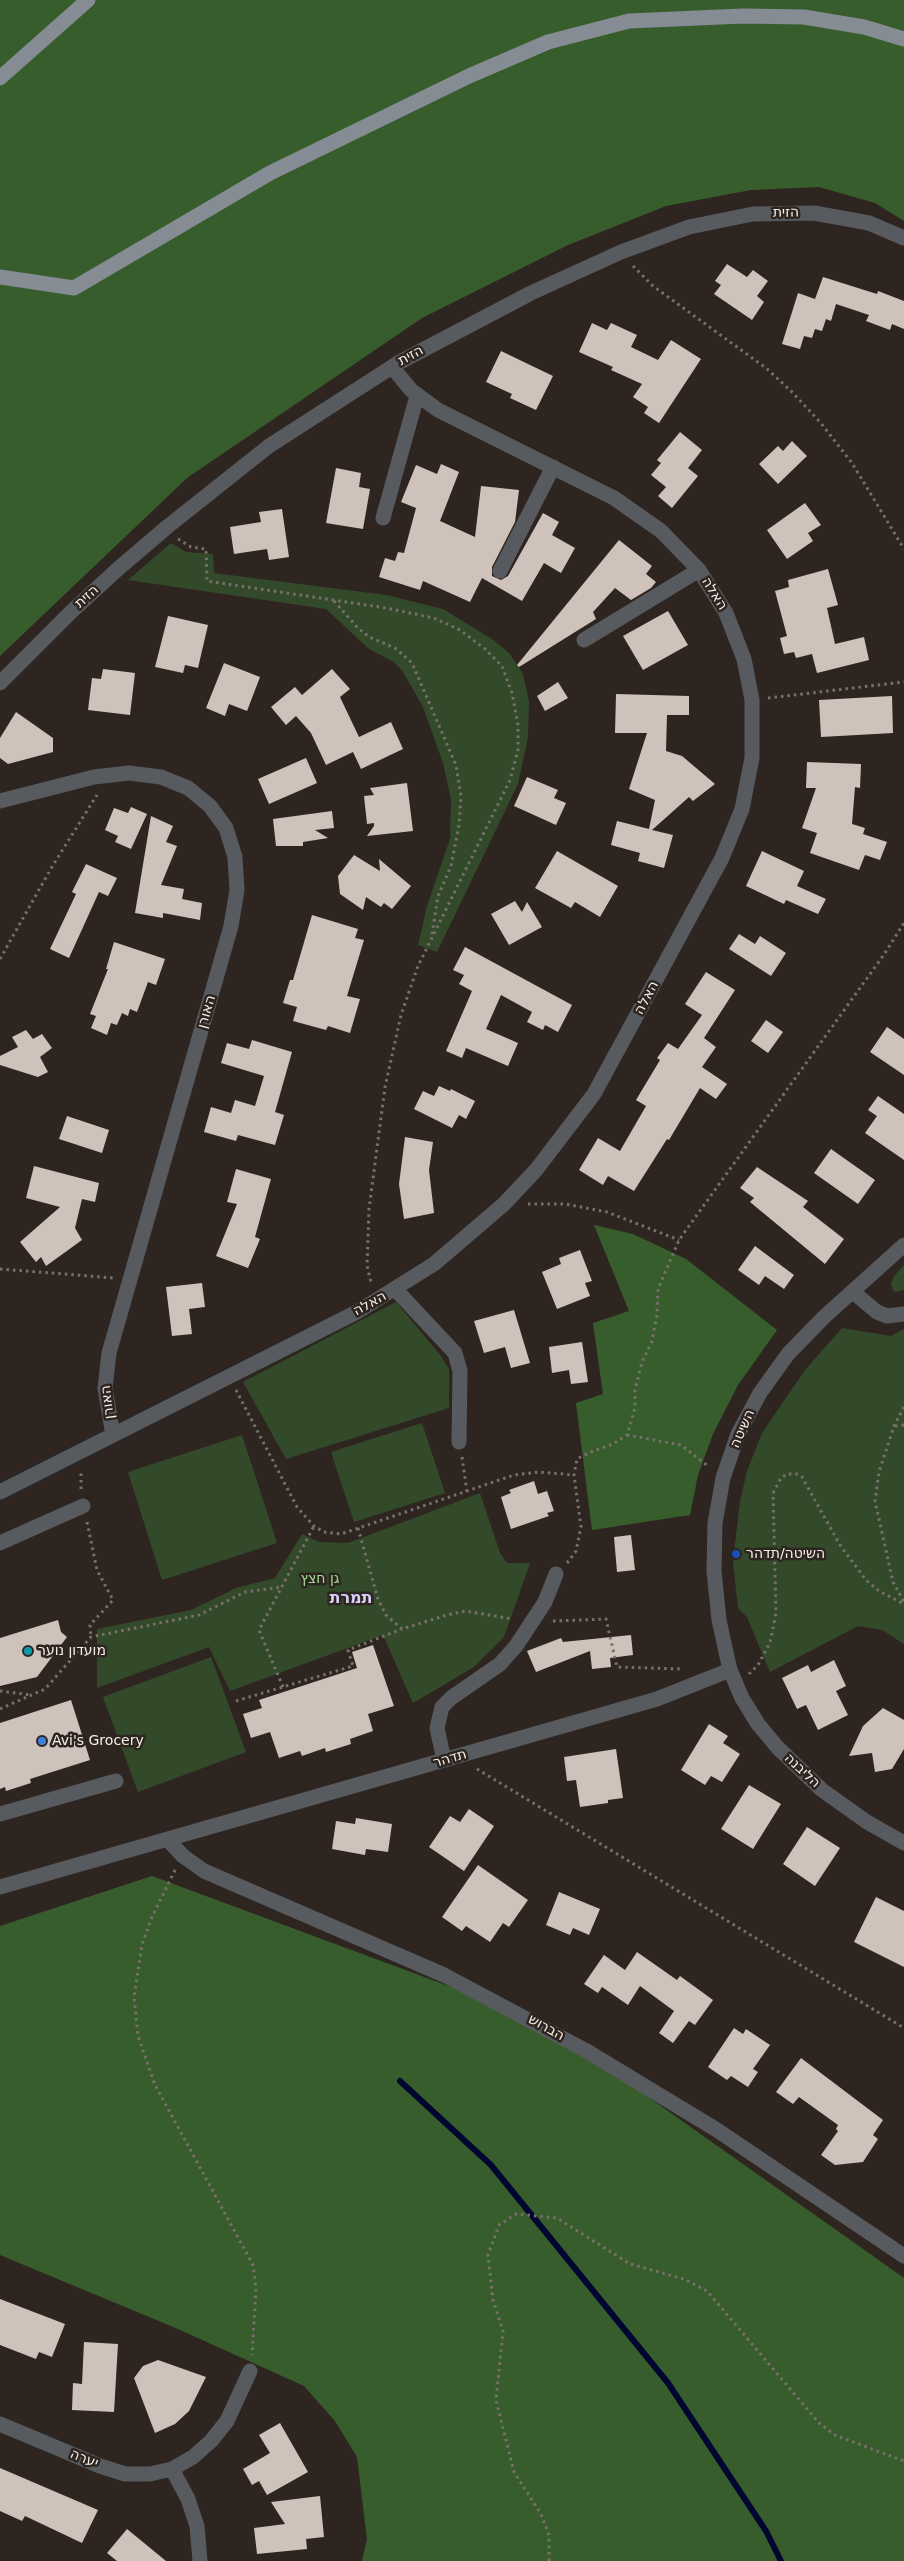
<!DOCTYPE html>
<meta charset="utf-8">
<style>
body{margin:0}
canvas{display:block;background:#2e2520}
</style>
<canvas width="904" height="2561"></canvas>
<script>
const ctx = document.querySelector('canvas').getContext('2d');
ctx.lineJoin = 'round';
function fill(path, color) { ctx.fillStyle = color; ctx.fill(path, 'evenodd'); }
const toPath = rows => new Path2D(rows.map(r => 'M' + r).join(''));
function trace(path, color, width, dash) { ctx.strokeStyle = color; ctx.lineWidth = width; ctx.lineCap = dash ? 'butt' : 'round'; ctx.setLineDash(dash || []); ctx.stroke(path); }
function drawText(font, color, halo, rows, align = 'center') {
  ctx.font = font + ' "DejaVu Sans",Heebo,sans-serif'; ctx.lineWidth = 5; ctx.setLineDash([]); ctx.textBaseline = 'middle'; ctx.strokeStyle = halo; ctx.fillStyle = color; for (const [text, x, y, turn = 0] of rows) {
    ctx.save(); ctx.translate(x, y); ctx.rotate((+turn || 0) * Math.PI / 180); ctx.textAlign = isNaN(turn) ? turn : align; if (halo) ctx.strokeText(text, 0, 0); ctx.fillText(text, 0, 0); ctx.restore();
  }
}
const green = toPath([
 [171,543,186,552,213,554,214,573,386,595,443,609,492,639,509,653,523,674,529,702,528,737,518,784,437,952,418,945,427,906,450,839,451,799,443,763,423,707,403,672,394,662,369,649,326,609,128,580],
 [904,1265,904,1290,894,1292,891,1285,894,1276],
 [396,1302,441,1356,449,1369,449,1408,286,1459,243,1382],
 [842,1328,891,1336,904,1329,904,1644,882,1630,858,1626,770,1672,747,1617,738,1608,733,1561,740,1502,747,1471,762,1433,805,1370],
 [422,1423,445,1493,354,1522,331,1452],
 [242,1435,277,1543,162,1580,128,1472],
 [480,1493,500,1553,507,1563,530,1563,504,1637,474,1667,413,1703,383,1635,230,1691,209,1647,97,1688,97,1629,191,1610,236,1588,275,1578,302,1534,319,1542,348,1543],
 [211,1657,246,1752,138,1792,103,1697]
]);
const forest = toPath([
 [0,0,904,0,904,221,875,203,819,187,751,190,666,206,568,245,422,318,187,478,0,656],
 [594,1225,633,1234,686,1259,777,1330,738,1385,713,1434,698,1475,690,1515,592,1530,576,1403,603,1394,593,1323,629,1311],
 [152,1876,497,2004,620,2077,904,2278,904,2561,362,2561,367,2539,357,2457,335,2421,304,2386,178,2329,0,2255,0,1926]
]);
const stream = toPath([
 [400,2081,491,2165,668,2383,766,2531,781,2561]
]);
const building = toPath([
 [727,264,747,277,753,270,768,281,757,296,764,302,752,320,714,294,721,285,715,281],
 [823,277,877,294,878,291,904,301,904,329,892,324,890,330,866,321,869,315,836,304,831,321,826,319,822,331,815,329,812,338,804,336,800,349,782,344,798,293,815,299],
 [592,323,607,330,611,323,637,335,631,347,658,360,671,340,701,359,659,423,644,413,648,407,633,397,642,384,611,370,613,367,579,352],
 [501,351,553,376,536,410,510,398,512,394,486,382],
 [680,432,702,450,688,468,698,476,672,508,658,496,666,487,651,475,661,463,657,460],
 [792,441,807,456,778,484,759,464,778,446,783,451],
 [441,464,459,472,440,521,475,537,481,486,519,490,515,522,492,567,492,576,501,580,508,576,543,513,559,522,552,535,575,548,561,573,544,563,522,601,482,578,470,602,423,581,420,590,379,577,385,558,395,561,398,552,404,553,416,508,401,502,416,465,437,474],
 [336,468,361,473,359,487,370,489,363,529,326,523],
 [805,503,821,525,808,533,813,541,787,559,767,530],
 [282,509,289,557,269,560,267,549,234,554,230,527,261,522,259,512],
 [619,540,652,566,646,574,656,582,651,588,631,600,615,588,593,612,596,619,519,667,517,665],
 [828,569,838,605,827,608,835,644,864,637,869,660,817,673,812,654,796,658,794,652,784,654,780,638,787,636,775,591,789,587,788,580],
 [668,611,688,645,643,670,623,636],
 [168,616,208,625,198,668,185,665,183,673,155,667],
 [224,663,260,677,247,711,229,704,225,716,206,708],
 [103,669,135,673,130,715,88,710,92,678,101,679],
 [332,669,350,689,340,697,359,737,391,722,403,749,361,769,353,752,326,765,311,733,296,716,286,725,271,707,295,687,302,695],
 [558,682,568,698,545,711,537,696],
 [616,694,689,696,689,715,667,715,666,751,682,756,715,784,693,801,689,797,652,830,673,835,664,868,638,861,640,853,611,845,617,821,649,829,655,800,629,789,647,733,615,733],
 [892,696,893,733,821,737,819,700],
 [16,712,53,738,53,752,8,764,0,758,0,738],
 [306,758,317,783,269,804,258,779],
 [807,762,861,764,860,788,855,787,852,824,865,828,863,834,887,842,880,860,865,855,859,870,810,853,817,833,802,828,816,788,806,788],
 [527,777,558,790,554,798,566,803,556,825,514,806],
 [407,783,413,831,367,836,374,826,374,823,367,824,364,796,374,795,370,788],
 [131,807,147,814,131,849,115,842,118,836,105,830,114,808,128,813],
 [332,811,334,828,315,830,328,838,303,842,303,846,276,846,273,819],
 [151,816,173,826,166,842,177,846,161,885,184,889,182,899,202,903,200,920,163,913,163,918,135,913],
 [557,851,618,886,600,917,575,902,571,908,535,888],
 [762,851,804,871,797,886,826,899,818,914,786,900,784,904,746,886],
 [354,855,380,871,379,859,411,886,392,909,384,903,381,907,366,897,363,910,340,894,338,876],
 [86,864,117,878,108,896,99,892,69,958,50,949,76,894,72,892],
 [515,901,522,912,527,902,542,927,509,945,491,914],
 [312,915,358,929,355,938,364,940,347,996,360,999,350,1033,328,1026,326,1030,293,1021,297,1007,283,1003,290,980,293,980],
 [739,934,755,944,760,936,786,953,771,976,729,949],
 [114,942,165,959,156,985,148,982,137,1012,130,1009,128,1016,122,1013,117,1025,111,1023,107,1035,91,1028,96,1016,90,1014,108,969,106,969],
 [465,947,572,1005,558,1032,545,1025,543,1030,527,1022,532,1012,501,995,486,1029,518,1043,508,1066,466,1048,462,1058,446,1051,472,991,459,984,464,975,453,970],
 [706,972,735,990,704,1038,716,1047,702,1067,727,1084,716,1099,700,1088,669,1140,667,1139,634,1191,608,1176,603,1185,579,1170,598,1138,620,1151,646,1106,636,1100,660,1060,657,1058,668,1043,678,1049,702,1015,685,1004],
 [766,1020,783,1032,768,1053,751,1041],
 [887,1027,904,1039,904,1075,870,1052],
 [26,1030,33,1039,42,1034,52,1048,40,1057,48,1072,38,1077,0,1065,0,1056,18,1047,12,1037],
 [252,1040,292,1052,275,1112,284,1115,275,1145,238,1135,236,1141,204,1132,211,1107,231,1113,235,1100,255,1106,264,1076,221,1063,227,1043,249,1049],
 [439,1086,450,1091,451,1089,475,1101,466,1119,459,1115,452,1128,414,1109,423,1091,434,1096],
 [878,1096,904,1114,904,1160,865,1133,877,1116,868,1110],
 [67,1116,109,1130,102,1153,59,1139],
 [405,1137,433,1142,429,1170,434,1213,404,1219,399,1184],
 [831,1149,875,1180,858,1204,814,1173],
 [34,1166,99,1183,95,1202,82,1199,75,1228,82,1240,46,1266,41,1257,36,1262,20,1242,60,1207,26,1198],
 [757,1167,808,1201,803,1207,844,1239,825,1264,750,1202,754,1198,740,1188],
 [236,1169,271,1179,255,1237,260,1239,248,1268,216,1256,237,1204,227,1202],
 [755,1246,794,1275,784,1289,765,1276,759,1285,738,1270],
 [580,1250,592,1281,585,1283,590,1296,557,1309,542,1272,561,1264,559,1258],
 [202,1283,205,1307,189,1309,192,1334,172,1336,166,1287],
 [514,1310,530,1363,511,1368,505,1347,484,1353,474,1321],
 [582,1342,588,1382,571,1384,569,1370,552,1373,549,1347],
 [534,1481,538,1494,547,1491,554,1511,547,1513,549,1516,511,1529,501,1497,511,1493,509,1490],
 [631,1535,635,1570,617,1572,614,1537],
 [58,1620,61,1632,67,1637,37,1677,0,1686,0,1638],
 [631,1635,633,1655,610,1658,611,1667,592,1669,590,1651,536,1672,527,1651,561,1638,563,1642],
 [373,1645,394,1706,368,1714,373,1731,350,1739,351,1744,326,1752,325,1748,302,1756,300,1751,279,1758,270,1732,251,1738,243,1714,262,1708,259,1700,357,1668,352,1652],
 [834,1660,846,1686,836,1691,848,1715,818,1730,806,1705,797,1709,782,1678,808,1665,811,1672],
 [71,1700,90,1760,30,1779,31,1783,6,1791,5,1787,0,1789,0,1723],
 [883,1708,904,1720,904,1749,892,1769,875,1772,872,1753,849,1756,863,1726],
 [709,1724,728,1736,723,1743,740,1754,722,1782,711,1776,705,1785,681,1770],
 [616,1749,623,1798,608,1800,608,1803,580,1807,576,1780,567,1781,564,1757],
 [749,1785,781,1804,753,1849,721,1829],
 [469,1809,494,1826,464,1871,429,1847,450,1816,460,1822],
 [356,1818,392,1824,388,1852,366,1849,365,1855,332,1849,336,1821,355,1824],
 [807,1827,840,1848,815,1886,783,1864],
 [478,1865,528,1900,509,1927,503,1923,490,1942,466,1926,462,1931,442,1917],
 [559,1892,600,1909,589,1935,573,1928,570,1935,546,1925],
 [876,1897,904,1911,904,1967,854,1942],
 [637,1952,677,1980,680,1976,713,2000,695,2025,689,2021,673,2043,659,2033,674,2011,640,1986,628,2005,602,1987,598,1993,584,1984,604,1955,625,1970],
 [734,2028,743,2034,746,2029,770,2045,753,2069,758,2072,748,2087,731,2076,727,2080,708,2067],
 [801,2058,883,2120,873,2135,878,2139,863,2162,835,2165,821,2155,838,2131,836,2129,838,2125,799,2097,793,2104,776,2092],
 [0,2299,65,2324,52,2357,39,2352,36,2359,0,2345],
 [84,2342,118,2344,114,2412,72,2410,73,2383,82,2384],
 [158,2360,206,2377,189,2411,175,2424,155,2433,134,2378,143,2366],
 [280,2423,308,2472,267,2495,259,2481,252,2485,243,2469,270,2453,259,2435],
 [0,2468,98,2510,82,2543,25,2516,22,2521,0,2511],
 [320,2496,324,2537,306,2539,307,2549,257,2554,254,2528,285,2524,271,2502],
 [127,2529,166,2561,117,2561,107,2553]
]);
const path = toPath([
 [633,266,653,286,766,368,791,391,820,422,852,463,904,549],
 [178,539,191,547,206,549,207,581,386,608,434,618,460,630,485,649,502,666,512,693,518,725,518,750,510,780,418,966,401,1015,385,1087,369,1209,367,1266,371,1282],
 [334,601,358,628,369,637,395,648,412,663,456,765,461,796,459,825,451,866,438,896,432,934],
 [768,698,904,682],
 [0,959,53,865,97,795],
 [528,1204,566,1204,607,1212,679,1240],
 [0,1269,114,1278],
 [236,1390,297,1507,314,1526,324,1532,341,1534,514,1475,539,1472,574,1475],
 [904,1407,894,1426,879,1472,875,1501,893,1582,904,1602],
 [895,1426,904,1425],
 [627,1435,681,1445,708,1466],
 [462,1457,467,1492],
 [81,1489,81,1470],
 [87,1522,97,1570,113,1600,90,1625,91,1637],
 [358,1528,378,1599,386,1615,402,1629,447,1615,466,1611,512,1619],
 [567,1563,576,1551,581,1527,574,1475,577,1459,588,1453,613,1444,627,1435,635,1408,635,1390,642,1362,652,1341,657,1315,658,1289,679,1240,883,956,904,923],
 [553,1621,606,1619,617,1667,682,1669],
 [749,1674,758,1665,770,1643,776,1613,773,1493,781,1478,787,1474,797,1474,802,1477,840,1545,866,1580,879,1591,904,1604],
 [283,1687,259,1630,314,1526],
 [0,1691,31,1695],
 [236,1701,353,1666,348,1650,402,1629],
 [0,1709,45,1689,91,1637,199,1615,245,1592,282,1587],
 [477,1769,904,2028],
 [175,1870,151,1919,142,1945,134,1997,138,2036,155,2085,253,2265,256,2289,252,2355],
 [549,2561,549,2535,541,2514,514,2472,496,2400,503,2331,493,2300,488,2255,499,2225,516,2214,557,2218,630,2264,684,2279,707,2291,819,2423,835,2435,904,2461]
]);
const minor = toPath([
 [383,518,417,396],
 [500,571,553,467],
 [584,640,699,570],
 [0,683,71,612,119,568,167,527,269,446,398,363,531,293,621,252,689,227,753,214,814,213,869,223,904,238],
 [0,801,94,777,129,773,161,777,188,788,210,806,226,828,235,857,237,890,231,926,109,1353,105,1388,113,1435],
 [904,1245,824,1317,788,1354,760,1393,738,1434,723,1478,715,1523,714,1571,719,1620,730,1670,742,1698,758,1724,778,1748,822,1790,867,1822,904,1843],
 [396,1290,455,1353,460,1371,459,1442],
 [853,1292,877,1312,887,1316,904,1314],
 [0,1492,357,1312,434,1264,504,1204,536,1170,594,1094,722,858,742,809,752,758,752,700,744,659,726,613,699,570,661,531,614,498,438,410,411,390,392,367],
 [0,1543,83,1506],
 [444,1760,437,1728,442,1707,451,1698,500,1664,516,1646,545,1602,556,1574],
 [0,1814,116,1781],
 [168,1840,183,1856,204,1871,444,1975,585,2050,717,2130,904,2256],
 [0,1887,657,1699,730,1670],
 [0,2424,100,2466,125,2474,150,2474,172,2469,193,2457,211,2441,227,2421,250,2371],
 [172,2469,188,2499,197,2526,200,2561]
]);
const major = toPath([
 [0,78,88,0],
 [0,277,74,288,270,173,469,76,548,42,629,21,743,16,804,17,864,27,904,39]
]);
const markers = [
 [736,1554,5,"#1a4fb4"],
 [28,1651,5,"#0f9aa8"],
 [42,1741,5,"#3f7fe0"]
];
const streetNames = [
 ["הזית",786,213,-1],
 ["הזית",411,356,-29],
 ["האלה",714,594,58],
 ["הזית",87,597,-42],
 ["האלה",647,998,-62],
 ["האורן",207,1012,-74],
 ["האלה",370,1304,-29],
 ["האורן",108,1402,-97],
 ["השיטה",743,1429,-66],
 ["תדהר",450,1759,-16],
 ["הליבנה",802,1771,43],
 ["הברוש",546,2028,29],
 ["יערה",84,2459,22]
];
const poiNames = [
 ["השיטה/תדהר",746,1554],
 ["מועדון נוער",38,1651],
 ["Avi's Grocery",52,1741]
];
const parkNames = [
 ["גן חצץ",320,1579]
];
const quarterNames = [
 ["תמרת",351,1599]
];
fill(green, '#324a2a');
fill(forest, '#385d2c');
trace(stream, '#000630', 6);
fill(building, '#cec2bb');
trace(path, '#78706c', 3, [2.5, 4]);
trace(minor, '#575a5e', 15);
trace(major, '#868c94', 15);
for (const [x, y, r, color] of markers) { const dot = new Path2D(); dot.arc(x, y, r, 0, 2 * Math.PI); ctx.fillStyle = color; ctx.fill(dot); trace(dot, '#2e2520', 2); }
drawText('14px', '#f4eeea', '#2e2520', streetNames);
drawText('14px', '#f4eeea', '#2e2520', poiNames, 'left');
drawText('14px', '#a3db90', '#2e2520', parkNames);
drawText('bold 16px', '#d8d1fc', '#2e2520', quarterNames);
</script>
